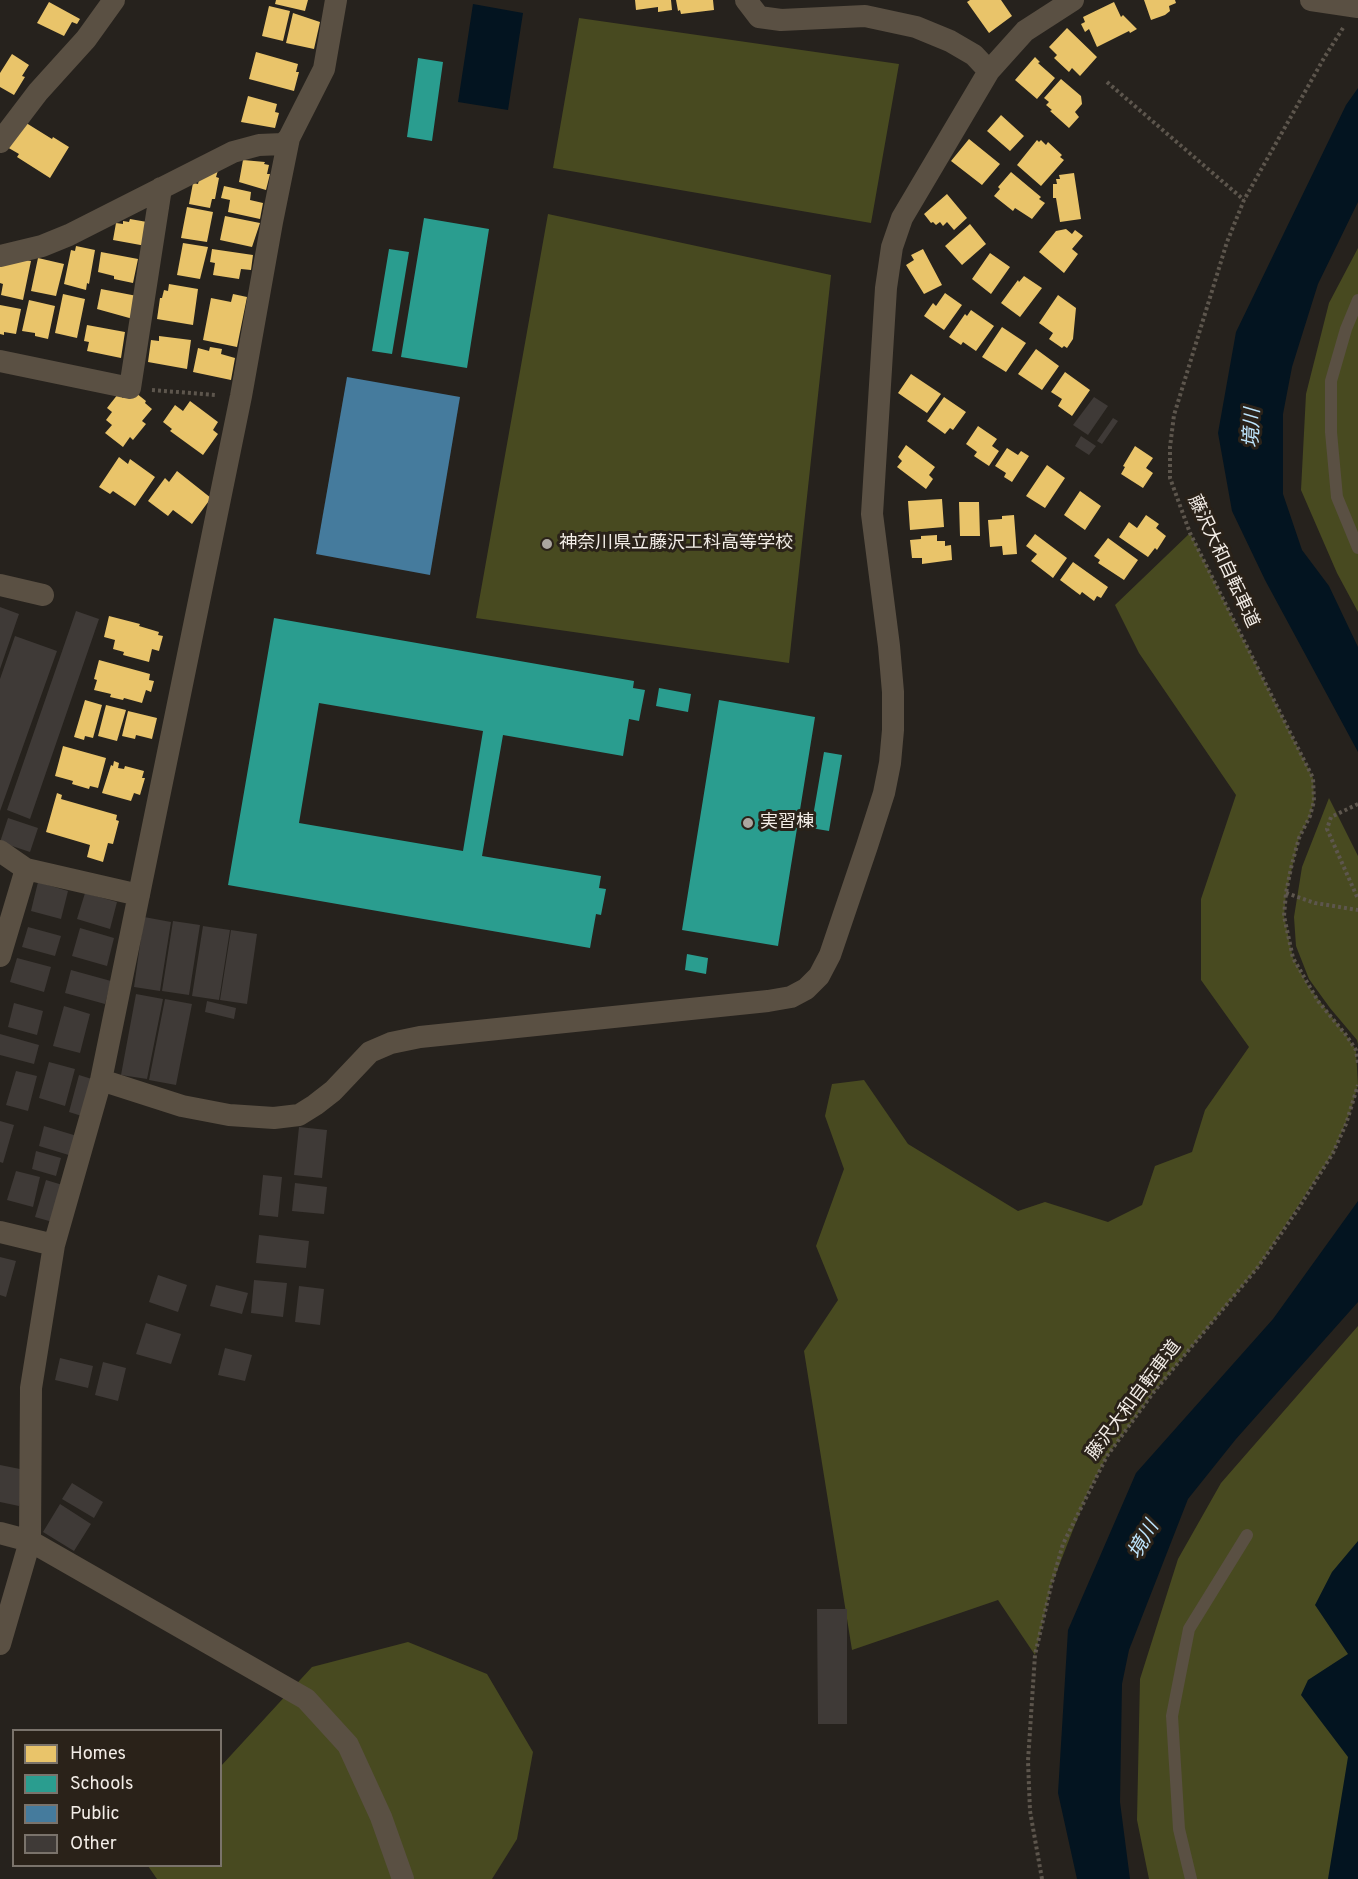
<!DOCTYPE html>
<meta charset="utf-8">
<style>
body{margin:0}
#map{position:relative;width:1358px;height:1879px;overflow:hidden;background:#26221d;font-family:Overpass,sans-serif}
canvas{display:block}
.legend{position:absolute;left:12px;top:1729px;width:210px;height:138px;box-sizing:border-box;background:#2a2219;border:2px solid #7a736b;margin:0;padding:8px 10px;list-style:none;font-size:18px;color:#f3ede7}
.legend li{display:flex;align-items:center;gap:12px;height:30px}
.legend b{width:30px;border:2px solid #7a736b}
</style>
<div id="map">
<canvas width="1358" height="1879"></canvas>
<ul class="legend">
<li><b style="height:16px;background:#e9c46a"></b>Homes</li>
<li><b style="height:16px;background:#2a9d8f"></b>Schools</li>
<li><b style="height:16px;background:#457b9d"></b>Public</li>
<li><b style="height:16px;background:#3f3a37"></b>Other</li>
</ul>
</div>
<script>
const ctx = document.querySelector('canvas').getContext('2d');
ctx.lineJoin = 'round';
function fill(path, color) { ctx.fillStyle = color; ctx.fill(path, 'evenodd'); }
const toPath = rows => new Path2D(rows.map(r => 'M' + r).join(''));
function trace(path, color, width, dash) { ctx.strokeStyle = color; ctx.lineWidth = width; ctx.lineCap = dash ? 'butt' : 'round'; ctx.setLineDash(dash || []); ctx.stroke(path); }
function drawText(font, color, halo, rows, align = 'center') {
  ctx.font = font + ' Overpass,"Noto Sans JP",sans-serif'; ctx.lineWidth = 6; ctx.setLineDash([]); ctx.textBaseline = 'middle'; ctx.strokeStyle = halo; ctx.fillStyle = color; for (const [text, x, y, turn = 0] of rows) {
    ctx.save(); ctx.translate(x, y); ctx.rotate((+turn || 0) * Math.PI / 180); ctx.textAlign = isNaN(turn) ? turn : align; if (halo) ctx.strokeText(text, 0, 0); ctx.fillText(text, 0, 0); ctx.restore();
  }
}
const green = toPath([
 [579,18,899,64,871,223,553,168],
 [548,214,831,275,789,663,476,618],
 [1358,248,1358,612,1337,573,1301,490,1306,394,1329,303],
 [1190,533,1313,778,1314,801,1310,816,1299,838,1286,893,1284,916,1293,958,1308,986,1346,1035,1356,1050,1358,1085,1351,1110,1333,1153,1258,1267,1153,1393,1107,1456,1087,1494,1051,1586,1035,1655,998,1600,852,1650,804,1351,838,1300,816,1246,844,1169,825,1116,832,1084,864,1080,908,1144,1018,1211,1045,1202,1108,1222,1142,1205,1155,1166,1192,1152,1205,1110,1249,1047,1201,980,1201,899,1236,795,1139,653,1115,605],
 [1329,798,1358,856,1358,1044,1357,1040,1330,1008,1309,979,1296,946,1294,917,1302,867],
 [1358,1326,1358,1879,1149,1879,1137,1820,1140,1679,1178,1559,1221,1483],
 [408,1642,487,1674,533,1752,517,1839,492,1879,157,1879,148,1866,220,1866,221,1766,312,1667]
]);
const water = toPath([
 [473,4,523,13,508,110,458,102],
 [1358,88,1358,202,1318,284,1292,367,1283,414,1283,494,1302,550,1329,586,1358,647,1358,752,1265,580,1232,511,1218,433,1236,332,1346,105],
 [1358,1201,1358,1302,1236,1439,1188,1499,1129,1650,1122,1684,1120,1802,1130,1879,1077,1879,1058,1793,1068,1630,1136,1473,1273,1319],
 [1358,1541,1358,1879,1328,1879,1348,1757,1301,1695,1308,1680,1348,1654,1315,1605,1332,1572]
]);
const homes = toPath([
 [276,0,308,0,305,11,275,4],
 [635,0,671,0,672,10,658,12,658,7,636,10],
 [676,0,713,0,714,10,681,14,680,10,678,11],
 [970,0,1001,0,1012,16,989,33,967,2],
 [1144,0,1175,0,1176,3,1169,6,1170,11,1165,15,1151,20],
 [49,2,80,19,77,24,72,22,64,36,37,23],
 [1114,2,1121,17,1123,15,1137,29,1130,33,1129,31,1097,47,1089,29,1085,32,1081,24,1085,22,1083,17],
 [269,6,290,11,283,41,262,36],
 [293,13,320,22,314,49,286,43],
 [1067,28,1097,57,1080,76,1072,68,1069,72,1054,58,1057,55,1049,47],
 [256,52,298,64,296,72,299,72,294,91,249,79],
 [12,54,29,65,22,76,25,77,14,95,0,87,0,73],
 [1035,57,1040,62,1038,63,1055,78,1037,99,1015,80],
 [1061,79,1081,96,1082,104,1075,112,1079,117,1069,128,1050,111,1052,110,1046,105,1049,102,1044,98],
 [248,96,277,104,275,112,279,113,275,128,241,122],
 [1001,115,1024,136,1010,151,987,131],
 [23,121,52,139,53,137,69,147,50,178,17,157,19,154,7,147],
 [969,139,1000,164,982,185,951,161],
 [1037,140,1039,142,1041,140,1046,145,1048,142,1062,155,1060,157,1064,160,1041,186,1017,165],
 [243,160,265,162,264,164,269,165,267,174,270,174,266,190,239,182],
 [219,167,216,177,219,178,215,199,212,199,210,208,189,204,193,183,198,184,200,176],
 [1011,172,1041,197,1039,199,1045,203,1032,219,1015,208,1013,211,994,196,1000,189,998,187],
 [1074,173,1081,219,1060,222,1056,198,1053,198,1053,184,1057,184,1056,179,1060,179,1059,175],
 [224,186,251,192,250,200,263,203,260,219,228,212,230,200,221,198],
 [947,194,967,218,954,230,947,222,943,226,940,222,936,225,933,222,931,223,924,214],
 [187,207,213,212,207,242,181,238],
 [225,216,260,223,252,247,220,240],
 [130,219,147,222,146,246,113,240,116,223,123,224,123,221,129,222],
 [970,224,986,244,962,265,945,246],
 [1066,229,1072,234,1075,230,1083,236,1072,249,1078,254,1064,273,1039,252,1056,231],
 [183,243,208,247,200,279,177,275],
 [76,246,95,250,89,284,87,283,86,290,64,284,71,250,75,251],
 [212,249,253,255,251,270,241,269,239,279,213,275,215,263,210,262],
 [923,249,942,285,924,294,906,265,914,260,911,255],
 [101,252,138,259,133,283,114,279,114,276,98,272],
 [990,253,1010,267,991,294,972,279],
 [15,258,31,261,23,300,1,295,3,284,0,283,0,261],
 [38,258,64,264,56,296,31,291],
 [1024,276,1042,288,1020,317,1001,303,1018,280,1019,282],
 [169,284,198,289,193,325,157,319,160,298,162,298,164,290,168,291],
 [101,289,137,296,133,319,97,309],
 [945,293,962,305,944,330,924,316,933,303,936,306],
 [63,294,85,299,77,338,55,333],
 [233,294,247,297,237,347,203,340,211,298,231,302],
 [1058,295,1076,308,1073,339,1067,348,1064,346,1062,348,1049,339,1053,333,1039,323],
 [29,300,55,306,48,339,35,336,35,333,22,331],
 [0,305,21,309,16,334,4,332,4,335,0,334],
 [971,310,994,326,976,351,963,342,961,345,949,337,965,314,967,316],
 [87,325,125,332,121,358,87,351,89,342,84,341],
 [1002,327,1026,343,1006,372,982,357],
 [159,336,191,340,187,369,148,362,151,340,159,341],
 [210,347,222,349,221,354,235,358,231,380,193,372,198,348,209,351],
 [1036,349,1059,366,1042,390,1018,374],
 [1065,372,1090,390,1072,416,1058,406,1062,399,1051,392],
 [911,374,941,394,927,413,898,393],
 [131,389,146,401,145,403,152,409,142,421,146,424,133,440,130,437,123,447,105,433,112,425,106,420,112,412,107,408,118,394,123,398],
 [944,397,966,412,953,430,950,428,945,434,927,421],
 [190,401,218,422,213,430,218,434,203,455,170,431,172,429,163,422,175,405,183,411],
 [978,426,997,439,992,446,999,451,989,466,974,456,977,452,966,444],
 [906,445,935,467,929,475,933,479,926,489,897,467,902,461,898,457],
 [1135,446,1153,458,1146,468,1153,473,1143,488,1121,474,1125,467,1123,466],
 [1007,448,1018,455,1021,451,1029,456,1012,482,1004,477,1006,473,995,466],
 [119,457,128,464,130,459,155,477,135,506,113,491,110,494,99,487],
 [1047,465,1065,478,1045,508,1026,496],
 [177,471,211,498,192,524,173,510,168,516,148,501,165,478,169,482],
 [1080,491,1101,506,1085,530,1064,515],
 [942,499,944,527,910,530,908,501],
 [959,502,979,502,980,536,960,536],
 [1014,515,1017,554,1003,555,1002,546,990,547,988,520,1002,519,1002,516],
 [1146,515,1159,524,1156,528,1166,536,1157,550,1155,548,1148,557,1119,537,1129,522,1137,528],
 [1035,534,1067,558,1053,578,1031,561,1037,554,1026,546],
 [937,535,937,541,945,541,945,546,951,545,952,560,922,564,922,558,912,558,910,540,921,539,921,536],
 [1108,538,1138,560,1124,580,1098,563,1100,560,1094,556],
 [1073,562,1108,587,1101,598,1097,596,1094,601,1082,592,1080,595,1060,580],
 [109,616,140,624,139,626,159,632,158,635,163,636,159,651,152,649,149,662,123,655,124,652,113,649,115,640,104,637],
 [99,660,150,674,149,680,154,681,151,692,146,690,142,703,124,698,123,700,110,697,111,694,94,690,97,680,94,679],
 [85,700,102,705,93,738,85,736,84,740,74,737],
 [106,705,126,710,117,741,98,736],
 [128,711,157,718,152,739,136,735,135,739,122,736],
 [63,746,106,758,98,788,90,786,89,789,72,784,73,781,55,776],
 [114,761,119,763,118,768,124,769,125,766,144,771,142,778,145,778,140,795,134,793,131,801,102,793,111,765,113,766],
 [57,793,62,795,61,799,117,815,116,820,119,821,113,844,108,843,103,862,87,857,90,845,46,832]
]);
const schools = toPath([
 [418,58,443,62,432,141,407,137],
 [424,218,489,229,467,368,401,357],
 [389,249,409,252,392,354,372,351],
 [274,618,634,681,633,688,645,690,639,721,629,719,623,756,503,735,482,856,601,876,599,888,606,889,601,915,596,914,590,948,228,885],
 [319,703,483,731,463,851,299,823],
 [659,688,691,694,688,712,656,706],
 [719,700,815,717,778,946,682,930],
 [824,752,842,755,829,831,811,828],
 [687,954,708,958,706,974,685,970]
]);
const public = toPath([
 [347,377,460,397,430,575,316,554]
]);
const building = toPath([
 [1094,397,1108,406,1088,435,1073,425],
 [1113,418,1118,421,1102,444,1097,441],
 [1081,436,1096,446,1089,455,1075,446],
 [0,607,19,614,0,669],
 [76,611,99,619,30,819,7,810],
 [15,636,57,651,0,811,0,679],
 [8,818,38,828,30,852,0,842],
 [38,882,68,891,61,919,31,911],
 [85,893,117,902,110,929,77,919],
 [144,917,171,922,160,991,134,987],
 [173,921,200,925,189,995,162,991],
 [203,926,230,930,219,1000,192,996],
 [28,927,61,936,55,956,22,947],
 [80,928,114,938,107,966,72,956],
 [231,930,257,934,247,1004,220,1000],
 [17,958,51,967,44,992,10,982],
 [71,970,111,981,105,1004,65,993],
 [136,994,163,999,147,1079,121,1075],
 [165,999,192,1004,176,1085,149,1080],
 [207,1001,236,1008,234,1019,205,1012],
 [14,1003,43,1011,37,1035,8,1027],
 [64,1006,90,1014,80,1053,53,1046],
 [0,1034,39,1045,34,1064,0,1055],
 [49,1062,75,1069,65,1106,39,1098],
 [16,1071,37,1076,28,1111,6,1105],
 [79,1075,95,1080,85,1117,69,1112],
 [0,1121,14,1125,3,1163,0,1162],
 [44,1126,77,1136,72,1156,39,1146],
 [299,1127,327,1130,322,1178,294,1175],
 [36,1151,61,1158,56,1176,32,1169],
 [16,1171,40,1177,33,1207,7,1200],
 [263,1175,282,1177,278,1217,259,1215],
 [46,1180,66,1186,56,1223,35,1217],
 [295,1183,327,1187,324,1214,292,1211],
 [259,1235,309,1241,306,1268,256,1263],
 [0,1257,16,1261,6,1297,0,1295],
 [158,1275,187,1285,178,1312,149,1302],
 [254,1280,287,1283,283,1317,251,1313],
 [216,1285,248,1293,242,1314,210,1306],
 [299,1286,324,1289,320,1325,295,1322],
 [146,1323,181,1334,171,1364,136,1354],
 [225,1348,252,1355,245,1381,218,1375],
 [60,1358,93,1366,88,1388,55,1380],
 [103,1362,126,1368,118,1401,95,1395],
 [0,1465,25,1470,19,1506,0,1502],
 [72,1483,103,1502,94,1518,62,1499],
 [60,1504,91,1524,74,1551,43,1532],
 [817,1609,847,1609,847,1724,818,1724]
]);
const path = toPath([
 [1343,28,1324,58,1244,200,1227,242,1174,415,1170,447,1170,478,1190,533,1313,778,1314,801,1310,816,1299,838,1291,868,1286,893,1284,916,1293,958,1318,1001,1346,1035,1356,1050,1358,1063],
 [1107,82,1244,200],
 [152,390,216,395],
 [1358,804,1331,817,1327,829,1358,899],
 [1286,893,1315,903,1358,910],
 [1042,1879,1030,1811,1028,1761,1035,1655,1051,1586,1063,1544,1107,1456,1153,1393,1258,1267,1298,1209,1333,1153,1346,1124,1358,1085]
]);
const service = toPath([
 [1358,300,1346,329,1331,381,1331,432,1337,497,1358,548],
 [1191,1879,1179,1829,1172,1716,1189,1629,1247,1535]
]);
const minor = toPath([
 [746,0,759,17,781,20,865,16,916,27,950,41,974,55,989,71],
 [1311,0,1358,7],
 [0,142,38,92,86,39,114,0],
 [0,256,42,246,69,235,233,152,259,145,283,144,289,138],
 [0,361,130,388,161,188],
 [0,585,43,595],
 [0,851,26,869,139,895],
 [0,956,26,869],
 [101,1080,182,1106,229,1115,274,1118,299,1115,315,1105,333,1091,370,1052,391,1043,420,1037,768,1001,791,997,806,989,819,976,830,955,867,846,884,793,890,763,893,730,893,692,889,646,872,514,886,288,892,247,902,218,989,71,1025,31,1073,0],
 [0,1232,54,1245],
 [0,1533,30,1541,306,1699,348,1745,381,1817,403,1879],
 [0,1644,30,1541,31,1388,54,1245,101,1080,241,396,272,222,289,138,324,69,336,0]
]);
const markers = [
 [547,544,6,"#aba6a0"],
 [748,823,6,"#aba6a0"]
];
const poiNames = [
 ["神奈川県立藤沢工科高等学校",559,544],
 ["実習棟",760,823]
];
const streetNames = [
 ["藤沢大和自転車道",1222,562,65],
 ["藤沢大和自転車道",1135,1401,-53]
];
const waterNames = [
 ["境川",1254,428,-88],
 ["境川",1145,1541,-60]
];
fill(green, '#484a20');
fill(water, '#031420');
fill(homes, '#e9c46a');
fill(schools, '#2a9d8f');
fill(public, '#457b9d');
fill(building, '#3f3a37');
trace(path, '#5d564d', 4, [3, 3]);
trace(service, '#5a5043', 12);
trace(minor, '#5a5043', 22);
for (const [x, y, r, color] of markers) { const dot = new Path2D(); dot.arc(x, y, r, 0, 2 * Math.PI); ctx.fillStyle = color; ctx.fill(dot); trace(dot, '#2a2219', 2); }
drawText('18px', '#f3ede7', '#2a2219', poiNames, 'left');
drawText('18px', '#f3ede7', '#2a2219', streetNames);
drawText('italic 20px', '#bee5fd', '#2a2219', waterNames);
</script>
